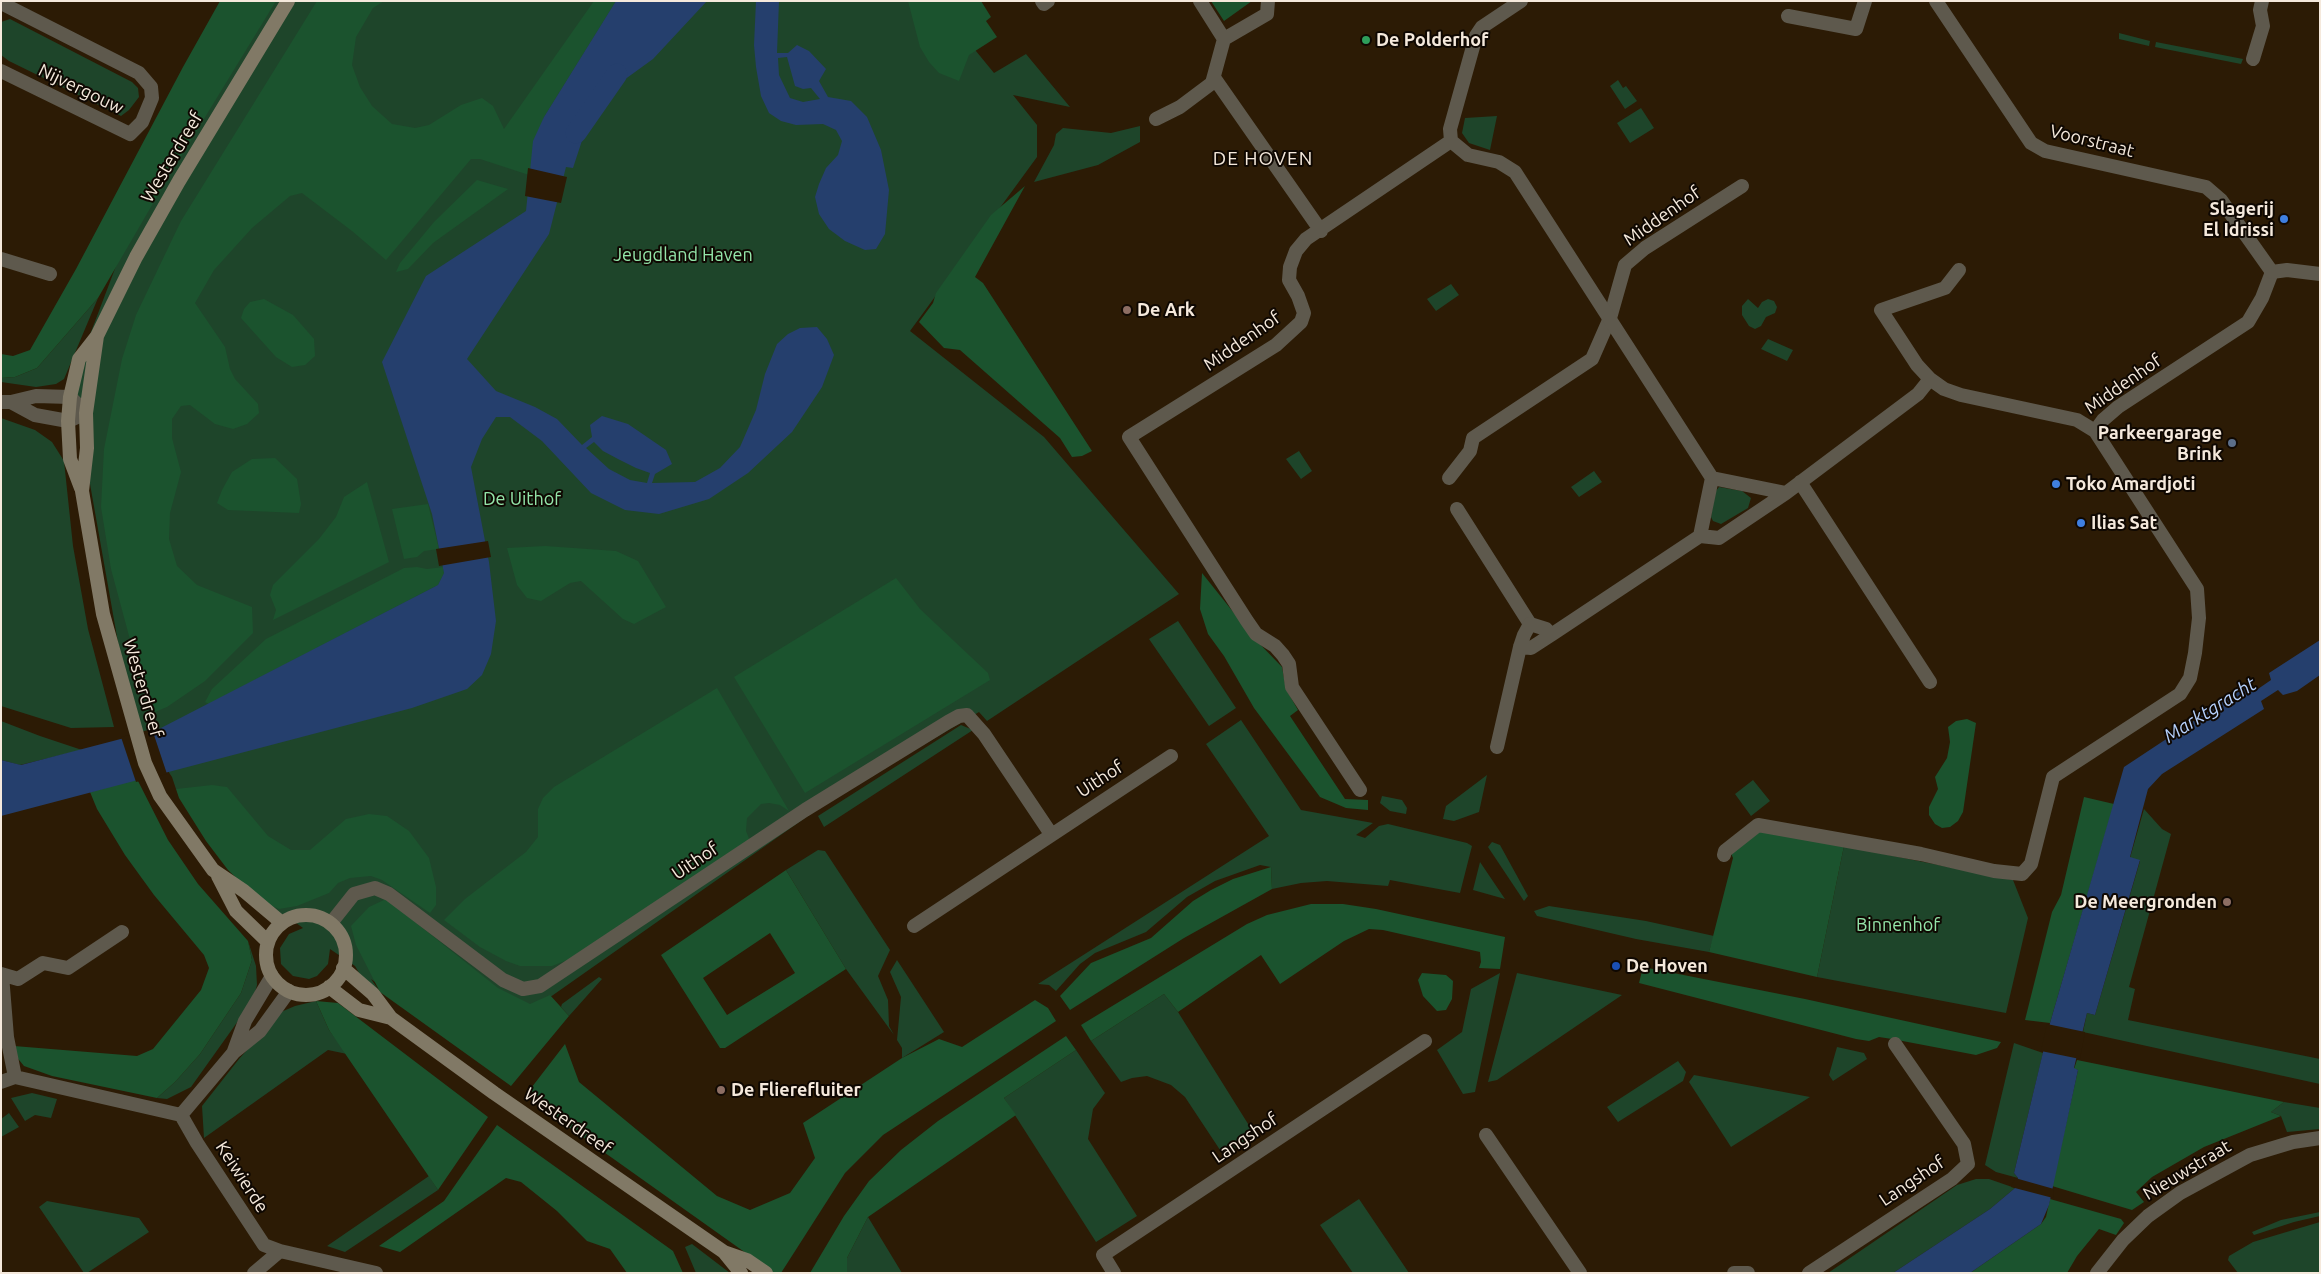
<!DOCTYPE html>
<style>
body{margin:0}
#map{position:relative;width:2321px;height:1274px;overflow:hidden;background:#2c1b05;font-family:Ubuntu,sans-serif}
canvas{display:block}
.frame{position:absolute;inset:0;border:2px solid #f5e9dc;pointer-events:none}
</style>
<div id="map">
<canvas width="2321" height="1274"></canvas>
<div class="frame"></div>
</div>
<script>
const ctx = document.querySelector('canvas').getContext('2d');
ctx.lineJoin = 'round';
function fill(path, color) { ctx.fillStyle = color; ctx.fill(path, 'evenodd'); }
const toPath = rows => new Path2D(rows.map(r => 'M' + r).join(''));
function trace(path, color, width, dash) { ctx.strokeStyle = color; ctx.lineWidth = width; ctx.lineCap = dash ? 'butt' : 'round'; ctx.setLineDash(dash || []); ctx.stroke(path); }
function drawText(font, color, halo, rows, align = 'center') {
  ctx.font = font + ' Ubuntu,sans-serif'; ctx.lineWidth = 4; ctx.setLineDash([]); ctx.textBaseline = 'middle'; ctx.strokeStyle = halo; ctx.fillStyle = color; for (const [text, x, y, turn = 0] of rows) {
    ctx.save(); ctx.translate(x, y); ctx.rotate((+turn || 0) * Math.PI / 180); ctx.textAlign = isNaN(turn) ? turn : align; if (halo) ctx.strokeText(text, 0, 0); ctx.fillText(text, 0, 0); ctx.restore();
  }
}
const green = toPath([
 [239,1,935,1,994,73,1026,54,1070,107,1013,95,1037,125,1037,157,910,331,1044,437,1179,594,987,721,979,712,832,799,472,1052,371,979,380,992,362,978,355,966,330,949,328,964,317,976,309,979,293,976,281,964,280,948,289,934,303,928,284,914,278,915,180,789,176,789,172,777,131,716,72,382,182,92],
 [10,19,132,82,138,88,139,97,129,110,121,116,9,61,1,55,1,22],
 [2119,33,2150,41,2149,46,2119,39],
 [2156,42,2243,59,2241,64,2155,47],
 [1618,80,1623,88,1626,86,1637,101,1625,109,1610,86],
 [1641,108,1654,128,1630,143,1617,123],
 [1497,116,1490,150,1469,143,1462,133,1465,118],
 [1140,126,1140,142,1098,165,1034,182,1054,145,1056,134,1063,128,1111,133],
 [1451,284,1459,295,1436,311,1427,299],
 [98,298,64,379,56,384,36,387,1,382,1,378,15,377,37,368],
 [1748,299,1758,308,1762,302,1768,299,1774,301,1777,307,1775,313,1766,317,1761,326,1755,329,1749,326,1742,315,1742,306],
 [1768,339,1793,350,1787,361,1761,349],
 [1,418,35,430,52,442,64,461,73,546,88,629,114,727,71,728,1,706],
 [1299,451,1312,471,1301,479,1286,459],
 [1594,471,1602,482,1579,497,1571,487],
 [1719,487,1742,491,1751,498,1748,508,1721,524,1713,521,1711,517,1715,492],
 [1178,621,1236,708,1209,726,1149,639],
 [1241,720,1301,810,1373,823,1356,835,1365,838,1379,826,1388,824,1467,843,1472,846,1460,893,1390,880,1388,886,1327,881,1301,883,1272,889,1271,867,1260,865,1215,881,1187,897,1146,932,1095,953,1080,964,1056,991,1049,985,1038,984,1269,836,1206,744],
 [1,721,40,736,82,750,20,765,1,760],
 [961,725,973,730,824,827,818,816],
 [1487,775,1479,812,1454,821,1443,819,1446,806],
 [1753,780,1770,801,1751,816,1735,794],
 [1382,796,1402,800,1407,808,1406,814,1390,811,1380,803],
 [2144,809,2162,829,2171,834,2129,987,2135,989,2128,1020,2320,1059,2320,1084,2083,1032,2087,1013,2095,1015,2140,861,2130,858],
 [1492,842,1500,845,1528,896,1524,901,1488,847],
 [1844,846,2013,880,2028,918,2006,1013,1817,977],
 [818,850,825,851,890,950,878,976,888,1000,889,1026,894,1035,846,969,786,870],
 [1480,862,1505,899,1473,890],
 [1549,906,1646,921,1714,936,1709,952,1636,939,1537,916,1534,911],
 [248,941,256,966,257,985,253,1000,191,1087,167,1099,157,1098,175,1082,200,1054,241,993,252,960],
 [897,960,944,1032,902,1058,902,1048,897,1040,901,997,890,972],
 [1500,973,1475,1092,1463,1094,1437,1050,1462,1032,1471,989],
 [1517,973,1622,995,1497,1080,1488,1082],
 [599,977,602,979,569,1016,561,1007,562,1004],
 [1164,994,1178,1012,1255,1135,1224,1156,1185,1097,1171,1085,1147,1076,1132,1078,1121,1082,1091,1041],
 [316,1001,329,1030,347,1054,328,1050,204,1138,202,1106,239,1059,281,1012,295,1006],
 [2014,1043,2043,1053,2014,1173,2018,1178,1996,1172,1985,1165],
 [1837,1047,1864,1053,1867,1059,1833,1081,1829,1075],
 [1076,1050,1105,1093,1093,1109,1088,1139,1137,1216,1096,1242,1004,1098],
 [1678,1061,1686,1072,1683,1081,1618,1122,1607,1107],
 [1694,1075,1810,1097,1731,1147,1689,1082],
 [32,1093,57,1099,51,1118,35,1115,25,1121,11,1098],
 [2284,1102,2320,1108,2320,1129,2287,1132,2281,1116,2271,1112],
 [9,1113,19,1127,1,1137,1,1119],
 [429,1176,438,1190,345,1252,327,1246],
 [1976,1179,1989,1179,2015,1188,1990,1209,1893,1273,1828,1273,1957,1185],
 [1359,1199,1409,1273,1353,1273,1320,1225],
 [47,1201,139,1218,149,1232,87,1273,84,1273,39,1207],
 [2320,1212,2320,1216,2294,1222,2254,1235,2252,1232,2281,1220],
 [868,1217,902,1273,847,1273,847,1258],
 [2320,1222,2320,1273,2238,1273,2228,1260,2229,1256,2253,1242],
 [692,1244,730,1273,696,1273,685,1247]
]);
const forest = toPath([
 [220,1,276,1,166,181,98,298,37,368,15,377,1,378,1,354,13,356,30,350,76,269,183,67],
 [317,1,384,1,373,8,356,37,352,65,360,87,372,106,392,124,415,128,429,125,461,105,482,98,493,106,504,129,594,1,616,1,544,117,529,175,480,159,471,159,386,260,352,231,302,193,290,196,252,228,214,270,195,303,225,347,230,369,235,379,258,404,259,413,247,424,233,429,215,424,190,405,181,406,172,419,172,438,181,472,170,513,169,539,177,566,197,585,252,607,253,633,205,681,167,707,150,714,111,569,101,507,104,449,122,359,136,315,181,221],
 [908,1,981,1,991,17,986,21,997,37,969,55,959,81,939,73,929,62,920,47],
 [1211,1,1252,1,1224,21],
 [477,180,508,189,433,243,408,269,396,272,400,263,434,222],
 [1025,186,975,277,983,283,1092,451,1082,456,1072,457,1060,438,960,350,944,348,919,322,933,303,936,293,991,215],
 [264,299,293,315,314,339,315,356,305,365,292,367,276,357,241,318,244,309,250,302],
 [275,458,297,479,301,504,299,513,228,510,217,503,222,490,232,472,252,459],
 [367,482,389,562,273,620,276,610,270,595,273,585,319,539,336,517,344,497],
 [428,504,439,549,424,551,417,557,404,559,392,509],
 [545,546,616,551,638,561,666,607,634,624,623,619,581,581,570,583,541,601,527,598,517,585,507,548],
 [417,567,427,569,443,567,444,573,438,585,209,704,205,702,212,689,266,639,404,568],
 [1202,573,1254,638,1282,667,1286,689,1298,710,1290,716,1345,799,1368,800,1368,810,1346,808,1320,797,1254,708,1224,656,1208,634,1200,609],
 [896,578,920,609,988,673,990,680,805,793,734,677],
 [717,688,789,811,780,805,769,803,761,804,747,818,746,831,750,841,570,959,552,966,520,966,506,961,480,947,444,920,465,899,526,852,538,837,538,809,543,798,554,787],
 [1967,719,1976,723,1963,812,1958,821,1950,827,1942,828,1935,824,1929,815,1929,807,1938,789,1935,777,1947,758,1950,742,1948,727,1956,721],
 [137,779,168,840,198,884,248,941,252,960,241,993,200,1054,175,1082,157,1098,52,1076,24,1066,15,1055,14,1046,137,1056,153,1049,201,990,209,968,204,955,154,895,125,855,97,809,90,792],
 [212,785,227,787,268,836,291,850,310,850,346,819,369,814,387,816,409,831,429,858,436,887,436,905,430,913,382,880,371,876,350,878,338,883,329,893,297,906,279,909,259,900,228,870,206,841,179,798,176,789],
 [2084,797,2114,804,2050,1023,2025,1020,2052,912,2061,895],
 [1758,829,1844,846,1817,977,1709,952,1733,858,1730,851],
 [1271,867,1272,889,1184,938,1070,1010,1060,996,1091,963,1151,938,1193,901,1211,890,1233,879],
 [786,870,846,969,725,1048,720,1048,661,955],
 [770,933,795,973,727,1015,703,978],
 [386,899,498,988,530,1004,550,995,569,1016,511,1086,380,992,356,945,351,926,369,907],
 [1311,904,1343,904,1376,909,1505,937,1500,969,1479,968,1481,962,1480,952,1383,930,1369,929,1344,941,1280,984,1261,955,1178,1012,1164,994,1091,1041,1081,1025,1247,924,1267,915],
 [1643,967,1805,999,2001,1042,1997,1048,1976,1055,1892,1039,1879,1037,1869,1041,1856,1039,1639,983],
 [1422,973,1446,975,1453,981,1452,999,1446,1010,1437,1011,1423,996,1418,980],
 [1035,1000,1048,1008,1056,1021,883,1135,845,1173,781,1273,774,1273,525,1096,565,1044,579,1082,717,1196,750,1210,790,1193,815,1158,803,1123,902,1058,939,1039,962,1047],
 [316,1001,338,1003,488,1117,438,1190,329,1030],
 [1066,1036,1076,1050,1004,1098,1016,1115,868,1217,847,1258,847,1273,810,1273,844,1216,869,1181,901,1150,938,1121],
 [2077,1060,2284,1102,2271,1112,2281,1116,2204,1147,2152,1177,2136,1192,2144,1202,2132,1210,2052,1186,2078,1070,2074,1069],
 [497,1125,673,1251,683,1273,627,1273,610,1249,587,1241,557,1211,521,1182,506,1178,400,1252,379,1246,444,1201],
 [2050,1199,2121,1219,2124,1223,2116,1235,2099,1229,2077,1256,2067,1273,1970,1273,2041,1224,2046,1217]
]);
const water = toPath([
 [616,1,707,1,653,59,595,101,573,168,566,167,549,234,467,359,496,391,535,407,557,419,582,445,592,437,590,425,602,416,628,424,666,450,672,464,655,474,652,483,695,482,720,468,740,447,756,410,765,374,777,344,788,334,800,328,817,327,827,339,834,355,822,387,792,432,748,473,709,499,659,514,625,510,591,493,542,441,510,417,496,417,482,439,471,467,489,562,496,621,491,654,482,675,467,689,412,708,1,816,1,760,21,765,159,729,438,585,444,573,432,514,382,362,426,276,526,211,533,141,544,117],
 [594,442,603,451,618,459,636,468,650,473,647,483,630,480,609,469,586,448],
 [756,1,779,1,777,53,788,53,797,45,809,51,826,69,819,81,828,97,851,101,867,117,881,150,889,190,885,234,876,249,865,250,845,241,829,229,819,214,815,197,819,184,826,168,838,155,842,141,836,130,823,124,796,125,781,121,769,113,761,96,756,67,754,45],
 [787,57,795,86,803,89,811,88,820,99,803,102,790,98,779,75,778,58],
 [2320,640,2320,675,2297,691,2283,695,2278,690,2261,701,2264,709,2162,774,2148,789,2130,857,2140,860,2095,1015,2087,1013,2074,1068,2078,1070,2049,1205,2041,1224,1970,1273,1893,1273,1990,1209,2015,1188,2018,1178,2014,1173,2050,1023,2124,767,2248,685,2255,691,2271,680,2269,673]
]);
const pier = toPath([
 [528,168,567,177,561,203,525,196],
 [488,541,491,557,439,566,436,549],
 [152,729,167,774,136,782,121,737],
 [2047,1024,2085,1032,2080,1059,2041,1051],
 [2015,1178,2054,1189,2053,1198,2011,1187]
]);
const canal = toPath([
 [576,133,617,74]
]);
const pedestrian = toPath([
 [1449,478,1470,451,1473,438,1592,359,1610,318,1625,265,1645,248,1742,186],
 [1457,509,1530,624]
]);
const minor = toPath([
 [1042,1,1044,4,1048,1],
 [1200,1,1224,39],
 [1,3,139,73,151,87,152,98,142,122,130,134,1,71],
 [1788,16,1856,29,1865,1],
 [2253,59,2263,26,2260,10,2262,1],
 [1215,79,1321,231],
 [1156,119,1180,107,1212,83,1224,39,1267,14,1268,1],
 [1451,141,1450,129,1476,36,1482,27,1521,1],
 [1,259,50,274],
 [1959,270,1945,288,1881,310,1917,365,1930,379,1944,389,1961,395,2077,420,2095,431,2103,420,2118,407,2248,322,2262,298,2272,272],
 [1800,482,1930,682],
 [1700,536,1712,478,1786,493],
 [1520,647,1531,648,1551,635],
 [1497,747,1520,647,1524,635,1530,624,1546,629,1551,635,1700,536,1719,538,1786,493,1918,394,1930,379],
 [1360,790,1292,687,1289,664,1283,655,1275,646,1256,634,1247,621,1129,437,1276,345,1301,322,1304,313,1298,296,1289,280,1290,267,1296,251,1306,239,1451,141,1468,155,1499,162,1515,172,1712,478],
 [1724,855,1725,851,1758,825,1921,854,1994,871,2022,874,2031,864,2053,777,2180,694,2190,678,2195,653,2199,618,2197,589,2095,431],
 [331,923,354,894,375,888,389,894,503,980,523,989,540,986,805,810,948,722,959,716,967,715,984,734,1051,834],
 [914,926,1171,756],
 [1,974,18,979,43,963,68,968,122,932],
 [2,975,7,1037,15,1077],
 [234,1051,245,1021,272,976],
 [1,1082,15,1077,181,1115,234,1052,260,1031,289,991],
 [181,1115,197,1143,264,1245,280,1251,376,1273],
 [1486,1135,1580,1273],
 [254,1273,280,1251],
 [1114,1273,1103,1255,1425,1041],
 [1734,1273,1748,1273],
 [1809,1273,1952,1179,1968,1164,1964,1144,1895,1044],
 [2097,1273,2123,1240,2148,1216,2180,1193,2250,1155,2293,1142,2320,1138]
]);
const tertiary = toPath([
 [1936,1,2031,143,2045,151,2206,187,2221,200,2272,272,2287,270,2320,274],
 [1,402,11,402,36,396,70,397,86,413,68,421,35,415,11,402]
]);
const secondary = toPath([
 [97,336,86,413,87,448,82,491,103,614,145,763,160,796,213,870,244,891,282,923],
 [81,488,70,459,68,421,70,397,79,359,97,336,136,257,179,181,288,1],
 [218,876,236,911,268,942],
 '266 955a40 40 0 1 1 80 0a40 40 0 1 1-80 0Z',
 [343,968,373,994,391,1018,494,1093,724,1252,747,1260,766,1273],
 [329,987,359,1010,391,1018],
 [724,1252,741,1273]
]);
const markers = [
 [1366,40,5,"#2e9e5b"],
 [2284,219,5,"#3f7fe0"],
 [1127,310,5,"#8d6e63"],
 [2232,443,5,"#5c6f8a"],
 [2056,484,5,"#3f7fe0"],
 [2081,523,5,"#3f7fe0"],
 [2227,902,5,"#8d6e63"],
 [1616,966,5,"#1a4fb4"],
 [721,1090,5,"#8d6e63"]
];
const poiNames = [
 ["De Polderhof",1376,40],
 ["Slagerij",2274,209,"right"],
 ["El Idrissi",2274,230,"right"],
 ["De Ark",1137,310],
 ["Parkeergarage",2222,433,"right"],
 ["Brink",2222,454,"right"],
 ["Toko Amardjoti",2066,484],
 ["Ilias Sat",2091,523],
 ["De Meergronden",2217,902,"right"],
 ["De Hoven",1626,966],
 ["De Flierefluiter",731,1090]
];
const streetNames = [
 ["Nijvergouw",81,89,26],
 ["Voorstraat",2092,141,14],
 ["Westerdreef",172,157,-59],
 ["Middenhof",1662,216,-35],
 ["Middenhof",1242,341,-35],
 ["Middenhof",2123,384,-35],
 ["Westerdreef",143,688,74],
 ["Uithof",1100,779,-33],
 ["Uithof",695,861,-34],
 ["Westerdreef",568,1121,35],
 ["Langshof",1245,1138,-34],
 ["Nieuwstraat",2187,1170,-31],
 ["Keiwierde",242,1177,57],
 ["Langshof",1912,1181,-34]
];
const parkNames = [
 ["Jeugdland Haven",683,255],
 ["De Uithof",522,499],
 ["Binnenhof",1898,925]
];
const neighbourhoodNames = [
 ["DE HOVEN",1263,159]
];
const waterNames = [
 ["Marktgracht",2210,710,-32]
];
fill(green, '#1e452a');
fill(forest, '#1b532e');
fill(water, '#253f6d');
fill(pier, '#2c1b05');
trace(canal, '#253f6d', 21);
trace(pedestrian, '#5e594d', 14);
trace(minor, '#5e594d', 14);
trace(tertiary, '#5e594d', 14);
trace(secondary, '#817966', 14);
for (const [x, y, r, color] of markers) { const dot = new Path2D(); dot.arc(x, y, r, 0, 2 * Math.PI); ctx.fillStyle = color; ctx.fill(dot); trace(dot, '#0f0802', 2); }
drawText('bold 18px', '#f5e9dc', '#0f0802', poiNames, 'left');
drawText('18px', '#f5e9dc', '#0f0802', streetNames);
drawText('18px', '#94e5a9', '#0f0802', parkNames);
ctx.letterSpacing = '1px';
drawText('19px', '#f5e9dc', '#0f0802', neighbourhoodNames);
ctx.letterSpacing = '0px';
drawText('italic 19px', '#b6d1fd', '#0f0802', waterNames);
</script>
